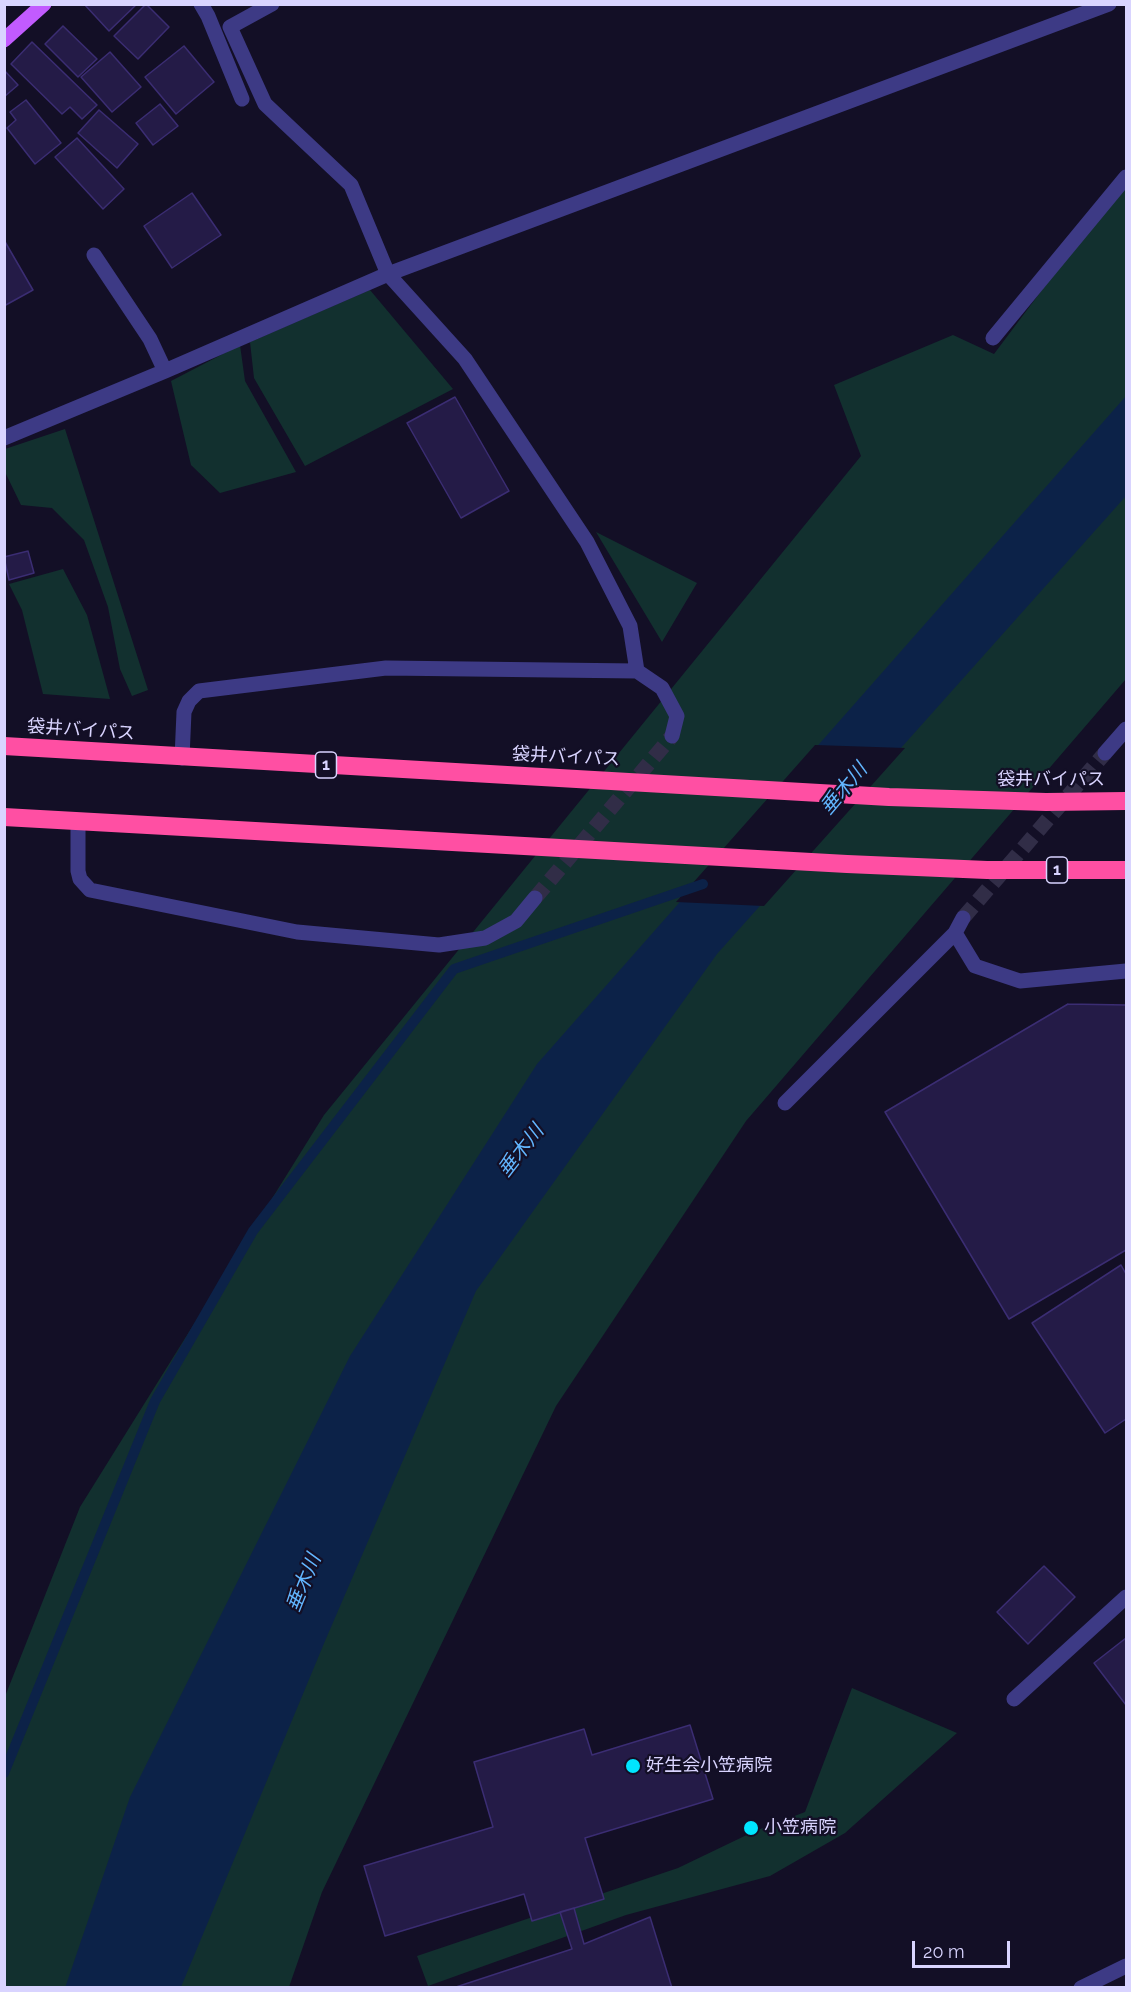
<!DOCTYPE html>
<meta charset="utf-8">
<style>
body{margin:0}
#map{position:relative;width:1131px;height:1992px;overflow:hidden;background:#130f26;font-family:Raleway,sans-serif}
canvas{display:block}
.frame{position:absolute;inset:0;border:6px solid #d9d4ff;pointer-events:none}
.scale{position:absolute;left:912px;top:1941px;width:98px;height:27px;box-sizing:border-box;border:3px solid #d9d4ff;border-top:0;padding-left:8px;font-size:18px;line-height:21px;white-space:nowrap;color:#d9d4ff;-webkit-text-stroke:4px #130f26;paint-order:stroke}
</style>
<div id="map">
<canvas width="1131" height="1992"></canvas>
<div class="frame"></div>
<div class="scale">20 m</div>
</div>
<script>
const ctx = document.querySelector('canvas').getContext('2d');
ctx.lineJoin = 'round';
function fill(path, color) { ctx.fillStyle = color; ctx.fill(path, 'evenodd'); }
const toPath = rows => new Path2D(rows.map(r => 'M' + r).join(''));
function trace(path, color, width, dash) { ctx.strokeStyle = color; ctx.lineWidth = width; ctx.lineCap = dash ? 'butt' : 'round'; ctx.setLineDash(dash || []); ctx.stroke(path); }
function drawText(font, color, halo, rows, align = 'center') {
  ctx.font = font + ' Raleway,"Noto Sans JP",sans-serif'; ctx.lineWidth = 4.5; ctx.setLineDash([]); ctx.textBaseline = 'middle'; ctx.strokeStyle = halo; ctx.fillStyle = color; for (const [text, x, y, turn = 0] of rows) {
    ctx.save(); ctx.translate(x, y); ctx.rotate((+turn || 0) * Math.PI / 180); ctx.textAlign = isNaN(turn) ? turn : align; if (halo) ctx.strokeText(text, 0, 0); ctx.fillText(text, 0, 0); ctx.restore();
  }
}
const green = toPath([
 [1126,178,1126,679,746,1121,556,1406,322,1892,289,1987,5,1987,4,1699,80,1507,324,1115,861,456,834,385,953,335,994,354],
 [370,290,453,389,305,466,254,378,250,342],
 [240,345,245,381,296,472,220,493,191,465,171,381],
 [65,429,148,690,132,696,120,669,108,607,84,540,52,508,21,505,5,472,5,449],
 [596,532,697,583,662,642],
 [63,569,87,615,110,699,43,694,22,610,9,584],
 [852,1688,957,1733,845,1833,770,1876,626,1915,428,1986,417,1956,678,1868,755,1831,805,1812]
]);
const water = toPath([
 [1126,396,1126,496,717,954,476,1291,325,1641,181,1987,65,1988,130,1797,350,1356,537,1064]
]);
const pier = toPath([
 [815,745,905,748,764,906,676,902]
]);
const stream = toPath([
 [4,1773,155,1401,253,1231,454,969,703,884]
]);
const building = toPath([
 [84,4,137,4,109,31,84,4],
 [146,4,169,27,138,59,114,36,146,4],
 [63,26,97,59,78,77,45,44,63,26],
 [32,42,97,105,82,119,70,107,62,114,11,64,32,42],
 [184,46,214,82,176,114,145,77,184,46],
 [110,52,141,87,112,112,81,77,110,52],
 [4,70,18,85,4,97,4,70],
 [26,100,61,143,35,164,7,128,16,120,10,112,26,100],
 [160,104,178,126,153,145,136,123,160,104],
 [99,110,138,144,117,168,78,133,99,110],
 [77,138,124,189,103,209,55,157,77,138],
 [192,193,221,235,172,268,144,226,192,193],
 [4,240,33,290,4,306,4,240],
 [455,397,509,491,461,518,407,423,455,397],
 [28,551,34,573,9,580,4,557,28,551],
 [1068,1004,1126,1005,1126,1250,1009,1319,885,1112,1068,1004],
 [1121,1265,1126,1274,1126,1419,1105,1433,1032,1323,1121,1265],
 [1044,1566,1075,1597,1028,1644,997,1612,1044,1566],
 [1126,1638,1126,1705,1094,1663,1126,1638],
 [690,1725,713,1799,585,1838,604,1899,532,1921,524,1894,385,1936,364,1866,493,1827,474,1762,584,1729,592,1755,690,1725],
 [574,1908,584,1944,650,1917,672,1988,453,1988,572,1949,560,1912,574,1908]
]);
const minorTunnel = toPath([
 [535,898,672,736],
 [963,918,1105,753]
]);
const minor = toPath([
 [201,4,208,16,242,99],
 [272,4,230,27,265,104,351,185,388,274,465,359,587,542,630,626,637,671],
 [94,255,150,339,165,371],
 [993,338,1126,177],
 [4,438,165,371,388,274,1109,4],
 [1105,753,1126,729],
 [182,758,184,712,189,701,199,691,386,668,637,671,662,688,677,716,672,736],
 [78,821,78,871,80,879,90,890,297,932,439,945,485,938,516,921,535,898],
 [963,918,955,933,975,966,1020,981,1126,971],
 [785,1103,955,933],
 [1014,1699,1126,1597],
 [1081,1988,1126,1966]
]);
const major = toPath([
 [4,40,44,4]
]);
const highway = toPath([
 [4,746,889,797,1046,802,1126,801],
 [4,817,847,864,987,870,1126,870]
]);
const markers = [
 [633,1766,8,"#00e5ff"],
 [751,1828,8,"#00e5ff"]
];
const shields = [
 [326,765,21],
 [1057,870,21]
];
const shieldNames = [
 ["1",326,765],
 ["1",1057,870]
];
const streetNames = [
 ["袋井バイパス",81,730,4],
 ["袋井バイパス",566,757,3],
 ["袋井バイパス",1051,780]
];
const poiNames = [
 ["好生会小笠病院",646,1766],
 ["小笠病院",764,1828]
];
const waterNames = [
 ["垂木川",844,789,-50],
 ["垂木川",521,1151,-52],
 ["垂木川",304,1583,-68]
];
fill(green, '#12302f');
fill(water, '#0c2248');
fill(pier, '#130f26');
trace(stream, '#0c2248', 10);
fill(building, '#241b47');
trace(building, '#3b2d73', 1.5);
trace(minorTunnel, '#312d47', 15, [15, 8]);
trace(minor, '#3d3a85', 15);
trace(major, '#c25bff', 15);
trace(highway, '#ff4fa3', 18);
for (const [x, y, r, color] of markers) { const dot = new Path2D(); dot.arc(x, y, r, 0, 2 * Math.PI); ctx.fillStyle = color; ctx.fill(dot); trace(dot, '#130f26', 2); }
for (const [x, y, w] of shields) { const box = new Path2D(); box.roundRect(x - w / 2, y - 13, w, 26, 4.5); ctx.fillStyle = '#130f26'; ctx.fill(box); trace(box, '#d9d4ff', 1.5); }
drawText('bold 16px', '#d9d4ff', null, shieldNames);
drawText('18px', '#d9d4ff', '#130f26', streetNames);
drawText('18px', '#d9d4ff', '#130f26', poiNames, 'left');
drawText('italic 20px', '#62b6ff', '#130f26', waterNames);
</script>
